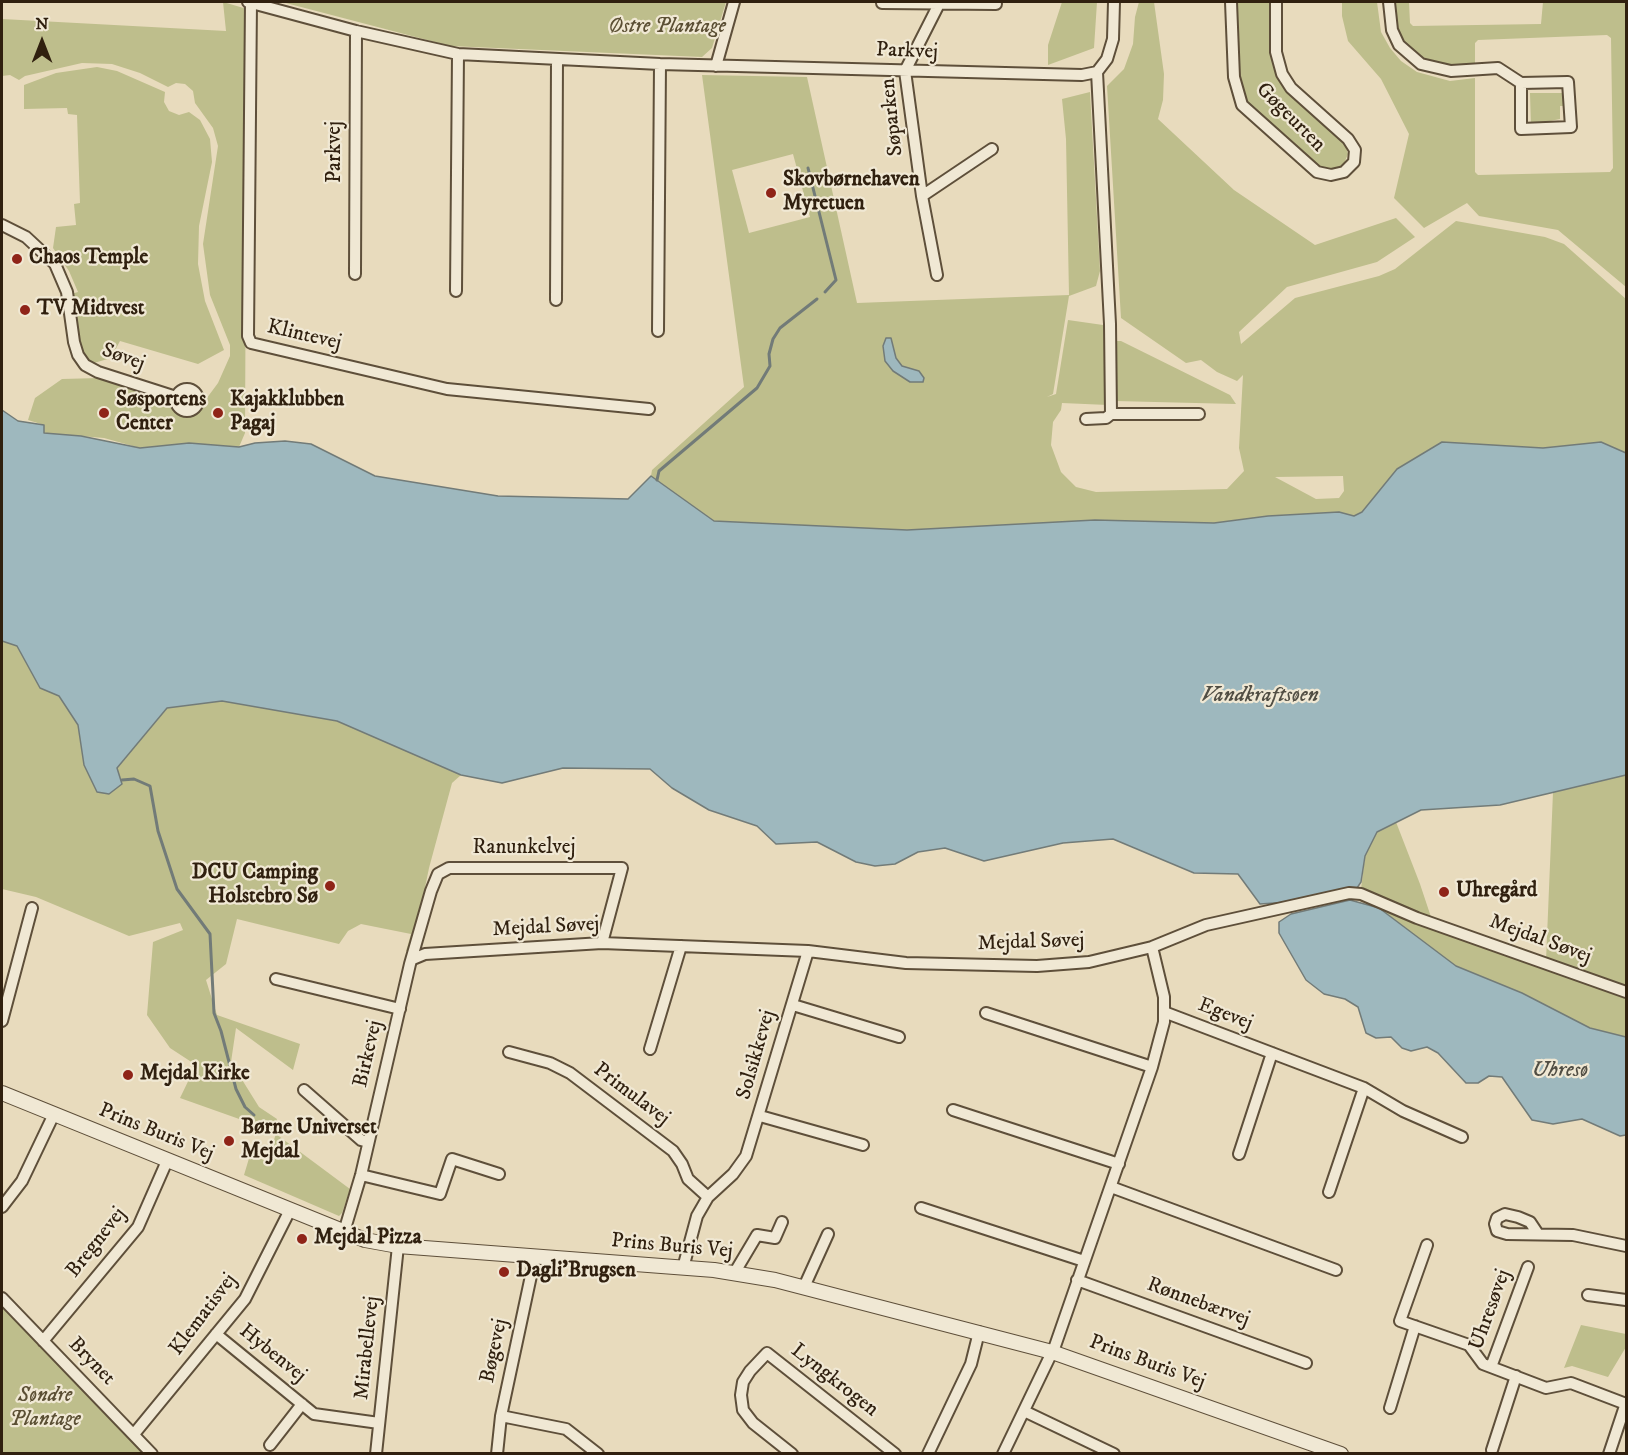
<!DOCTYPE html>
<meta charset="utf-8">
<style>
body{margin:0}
#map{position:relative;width:1628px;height:1455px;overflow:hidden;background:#e8dbbd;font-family:"IM FELL DW Pica",serif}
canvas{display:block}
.frame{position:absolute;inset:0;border:3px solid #30200f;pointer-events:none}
.north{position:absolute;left:12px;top:12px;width:60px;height:60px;-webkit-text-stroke:4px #f0e8d4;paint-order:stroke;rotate:0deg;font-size:16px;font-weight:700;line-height:24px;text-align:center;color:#30200f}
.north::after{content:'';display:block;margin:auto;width:21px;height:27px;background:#30200f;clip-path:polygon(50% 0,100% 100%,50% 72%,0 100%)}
</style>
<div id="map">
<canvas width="1628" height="1455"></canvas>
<div class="frame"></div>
<div class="north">N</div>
</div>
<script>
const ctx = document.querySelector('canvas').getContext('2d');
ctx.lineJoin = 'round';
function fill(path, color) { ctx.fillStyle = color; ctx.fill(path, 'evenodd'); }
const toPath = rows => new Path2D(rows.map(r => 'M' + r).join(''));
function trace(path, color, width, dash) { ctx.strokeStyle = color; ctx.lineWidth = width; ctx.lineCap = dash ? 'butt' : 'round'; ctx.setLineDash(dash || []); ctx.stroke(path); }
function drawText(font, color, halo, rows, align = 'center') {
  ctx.font = font + ' "IM FELL DW Pica",serif'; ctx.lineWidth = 4.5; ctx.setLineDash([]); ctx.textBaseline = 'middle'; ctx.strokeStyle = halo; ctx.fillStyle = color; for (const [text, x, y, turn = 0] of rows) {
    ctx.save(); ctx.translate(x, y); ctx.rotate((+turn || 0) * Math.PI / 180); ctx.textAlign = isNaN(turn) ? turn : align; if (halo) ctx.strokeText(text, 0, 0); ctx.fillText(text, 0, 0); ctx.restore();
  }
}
const green = toPath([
 [223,2,247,9,245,433,239,447,189,443,140,448,104,438,44,433,44,425,28,420,35,398,62,379,99,378,169,398,173,409,184,415,198,410,218,383,230,356,230,345,210,295,203,244,218,146,213,128,195,103,193,91,185,84,176,83,168,87,140,73,112,64,82,63,25,76,19,80,10,75,2,76,2,19,226,31],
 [282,2,726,2,712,48,702,57,450,46],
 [1062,2,1097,2,1094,48,1048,65,1048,45],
 [1139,2,1154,2,1164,74,1163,100,1158,119,1234,190,1315,245,1396,218,1415,237,1377,262,1287,287,1239,332,1241,344,1295,298,1379,276,1395,269,1456,221,1545,237,1564,244,1626,299,1626,453,1601,442,1543,448,1442,442,1397,469,1362,512,1354,516,1339,512,1268,516,1214,523,1095,520,907,530,714,521,651,476,652,470,744,387,702,75,807,77,857,303,1069,295,1066,139,1062,99,1090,92,1100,271,1096,286,1069,296,1053,394,1047,397,1056,394,1068,320,1103,325,1106,329,1108,405,1062,403,1061,410,1053,422,1051,445,1061,472,1076,487,1096,492,1227,489,1244,471,1239,448,1243,375,1237,381,1217,372,1201,360,1186,363,1121,318,1107,86,1124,69,1133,44,1135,17],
 [793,154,810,217,749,233,732,170],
 [1343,476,1344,491,1339,498,1316,499,1275,477],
 [1234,2,1270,2,1272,54,1279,77,1293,98,1345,143,1348,154,1343,166,1330,171,1323,169,1246,102,1238,81],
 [1342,2,1377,2,1381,32,1390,48,1401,61,1417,72,1450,81,1475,78,1475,172,1478,175,1610,172,1613,168,1611,38,1607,35,1478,40,1475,43,1475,65,1450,65,1419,59,1401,41,1394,27,1391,2,1409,2,1410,23,1413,26,1541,24,1543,2,1626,2,1626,287,1558,230,1479,216,1467,203,1424,228,1394,198,1409,134,1381,79,1348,41,1342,16],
 [97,67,117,71,165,92,164,102,169,111,179,115,189,112,200,120,210,139,212,162,199,226,198,264,205,301,224,350,198,364,120,341,111,358,94,363,87,359,79,346,71,294,78,292,69,271,53,248,56,227,76,225,74,204,80,203,77,115,68,114,67,108,24,109,24,85,56,73],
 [1530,93,1564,93,1564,106,1560,106,1560,119,1545,122,1544,126,1531,126],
 [1114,341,1121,341,1230,395,1236,404,1115,401],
 [2,641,17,646,40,688,59,696,78,725,84,765,97,792,105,792,118,775,117,768,167,708,222,701,337,721,461,775,452,783,429,868,412,951,406,951,411,934,361,924,348,931,339,944,237,919,226,964,206,980,217,1015,300,1044,293,1070,236,1028,231,1062,259,1107,277,1119,273,1131,180,1098,196,1065,170,1048,147,1015,153,942,183,930,180,923,129,936,36,897,2,889],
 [1626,775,1626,988,1546,961,1553,792],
 [1396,822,1420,884,1432,920,1361,889,1365,856,1377,832],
 [1379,908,1464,936,1626,997,1626,1037,1590,1028,1522,993,1454,965],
 [276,1134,350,1189,342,1213,339,1216,244,1175,250,1155,270,1162,275,1154,270,1151],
 [2,1303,152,1453,2,1453],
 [1581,1325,1626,1334,1626,1347,1608,1377,1572,1366,1564,1368]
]);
const water = toPath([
 [886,338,891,338,896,358,902,366,919,371,924,378,923,382,910,382,893,371,885,361,883,346,886,338],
 [2,410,18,421,44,425,44,433,81,436,140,448,189,443,239,447,255,443,285,441,311,444,375,476,498,496,628,499,651,476,714,521,907,530,1095,520,1214,523,1268,516,1339,512,1354,516,1362,512,1397,469,1442,442,1543,448,1601,442,1626,453,1626,775,1500,805,1421,810,1377,832,1365,856,1361,882,1357,888,1289,902,1260,904,1238,874,1194,873,1113,839,1063,843,984,861,945,848,918,852,895,864,875,866,856,862,817,842,776,844,757,826,709,810,672,788,650,769,563,768,502,783,461,775,337,721,222,701,167,708,117,768,122,784,109,794,97,792,84,765,78,725,59,696,40,688,17,646,2,641,2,410],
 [1350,900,1379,908,1456,966,1522,993,1590,1028,1626,1037,1626,1135,1620,1136,1582,1119,1553,1124,1532,1120,1502,1077,1489,1076,1478,1083,1466,1083,1438,1053,1427,1047,1411,1051,1402,1048,1391,1037,1376,1038,1366,1033,1358,1007,1345,999,1324,994,1306,980,1279,933,1279,922,1291,914,1350,900]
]);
const stream = toPath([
 [808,168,836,280,825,292],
 [657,480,659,471,757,388,770,366,769,354,773,339,780,328,817,299],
 [122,780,134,779,150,786,158,831,177,889,210,934,214,1013,221,1031,236,1089,245,1107,254,1115]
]);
const minor = toPath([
 [248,2,356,31,458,54,660,64,1082,75,1097,72,1107,59,1113,39,1114,2],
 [251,2,248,336,251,343,447,389,649,409],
 [1231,2,1234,77,1242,105,1317,172,1331,175,1344,172,1354,162,1355,150,1348,139,1291,88,1282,74,1276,52,1276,2],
 [1389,2,1392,30,1399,45,1421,64,1451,71,1498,68,1521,83,1568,82,1571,127,1521,129,1521,83],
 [882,3,996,4],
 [716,66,734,2],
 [1097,72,1110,324,1111,414],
 [922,196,992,149],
 [2,225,26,237,55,264,67,292,74,342,78,355,85,365,98,372,176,397],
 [355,274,356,31],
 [937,275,922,196,905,71,940,2],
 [456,291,458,54],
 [556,300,557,59],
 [658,331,660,64],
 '176 400a11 11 0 1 1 22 0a11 11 0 1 1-22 0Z',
 [1086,419,1106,418,1111,414,1199,414],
 [413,959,425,954,602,943,808,951,906,963,1037,966,1089,962,1152,947,1206,925,1349,893,1361,894,1417,918,1626,992],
 [276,979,400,1009],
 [793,1005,899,1037],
 [1164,1012,1364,1088,1403,1111,1462,1137],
 [986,1013,1152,1067],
 [2,1021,32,908],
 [650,1049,681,946],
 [509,1052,550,1063,570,1073,673,1151,682,1164,688,1179,708,1197],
 [304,1090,361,1140,368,1142],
 [953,1110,1119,1164],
 [760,1116,863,1145],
 [1239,1154,1272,1053],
 [361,1175,440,1194,452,1159,499,1174],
 [1111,1187,1336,1270],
 [1329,1192,1364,1088],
 [2,1207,22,1181,54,1114],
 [921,1208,1084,1261],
 [344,1232,361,1175,410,964,431,891,438,874,449,868,622,868,602,943],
 [1538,1234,1530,1222,1518,1217,1505,1214,1497,1218,1495,1224,1497,1231,1507,1234,1573,1235,1626,1246],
 [1427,1245,1400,1321,1469,1345,1483,1364,1546,1388,1571,1383,1626,1404],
 [683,1268,697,1216,708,1197,733,1174,746,1156,808,951],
 [735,1272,757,1235,775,1238,782,1222],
 [1077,1280,1306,1363],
 [804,1287,828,1234],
 [1588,1295,1626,1300],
 [2,1298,152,1454],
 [216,1334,314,1414,379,1423],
 [43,1341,138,1227,167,1161],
 [1491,1367,1528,1267],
 [1390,1408,1415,1326],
 [1024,1411,1114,1454],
 [501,1416,566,1429,598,1454],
 [134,1434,245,1299,290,1210],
 [270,1445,302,1404],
 [1492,1450,1516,1376],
 [376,1454,398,1246],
 [497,1454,501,1416,535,1257],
 [792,1454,753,1423,743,1410,741,1395,743,1382,750,1371,767,1353,895,1454],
 [928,1454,971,1364,979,1332],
 [1003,1454,1055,1346,1152,1067,1164,1022,1164,997,1152,947],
 [1609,1454,1626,1403]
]);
const tertiary = toPath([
 [2,1093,365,1240,398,1246,714,1270,775,1280,1052,1352,1341,1454]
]);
const markers = [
 [771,193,6,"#8f2418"],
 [17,259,6,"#8f2418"],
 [25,310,6,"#8f2418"],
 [104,413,6,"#8f2418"],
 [218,413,6,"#8f2418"],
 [330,886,6,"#8f2418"],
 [1444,892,6,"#8f2418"],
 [128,1075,6,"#8f2418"],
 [229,1141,6,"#8f2418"],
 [302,1239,6,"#8f2418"],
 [504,1272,6,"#8f2418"]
];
const parkNames = [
 ["Østre Plantage",667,28],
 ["Søndre",45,1397],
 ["Plantage",45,1421]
];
const streetNames = [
 ["Parkvej",907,52,2],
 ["Søparken",893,117,-96],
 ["Gøgeurten",1290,118,45],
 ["Parkvej",336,152,-90],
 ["Klintevej",304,336,13],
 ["Søvej",123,358,20],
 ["Ranunkelvej",524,849],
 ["Mejdal Søvej",546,928,-3],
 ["Mejdal Søvej",1540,940,20],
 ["Mejdal Søvej",1031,943,-2],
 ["Egevej",1225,1015,21],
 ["Birkevej",369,1054,-77],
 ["Solsikkevej",757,1055,-74],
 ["Primulavej",631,1095,37],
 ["Prins Buris Vej",156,1133,22],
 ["Bregnevej",97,1243,-52],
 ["Prins Buris Vej",672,1247,5],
 ["Rønnebærvej",1198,1303,20],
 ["Uhresøvej",1491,1310,-70],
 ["Klematisvej",204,1315,-53],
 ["Mirabellevej",368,1348,-84],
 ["Bøgevej",495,1351,-78],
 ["Hybenvej",272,1354,39],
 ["Brynet",91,1362,46],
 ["Prins Buris Vej",1147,1363,20],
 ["Lyngkrogen",834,1381,38]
];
const poiNames = [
 ["Skovbørnehaven",783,181],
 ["Myretuen",783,205],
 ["Chaos Temple",29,259],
 ["TV Midtvest",37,310],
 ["Søsportens",116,401],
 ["Center",116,425],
 ["Kajakklubben",230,401],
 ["Pagaj",230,425],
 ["DCU Camping",318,874,"right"],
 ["Holstebro Sø",318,898,"right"],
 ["Uhregård",1456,892],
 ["Mejdal Kirke",140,1075],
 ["Børne Universet",241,1129],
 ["Mejdal",241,1153],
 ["Mejdal Pizza",314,1239],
 ["Dagli'Brugsen",516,1272]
];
const waterNames = [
 ["Vandkraftsøen",1260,696],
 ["Uhresø",1560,1071]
];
fill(green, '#bebe8c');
fill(water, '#9eb8be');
trace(water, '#727b78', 1.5);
trace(stream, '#727b78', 3);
trace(minor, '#5e4f3a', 14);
trace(tertiary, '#5e4f3a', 16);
trace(minor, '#f0e8d4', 10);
trace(tertiary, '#f0e8d4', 14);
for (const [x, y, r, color] of markers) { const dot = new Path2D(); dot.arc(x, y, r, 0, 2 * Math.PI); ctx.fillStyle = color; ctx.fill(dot); trace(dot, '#f0e8d4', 2); }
drawText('italic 21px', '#5b4f34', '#f0e8d4', parkNames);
drawText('21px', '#30200f', '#f0e8d4', streetNames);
drawText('bold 21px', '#30200f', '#f0e8d4', poiNames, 'left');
drawText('italic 22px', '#514e44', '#f0e8d4', waterNames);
</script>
